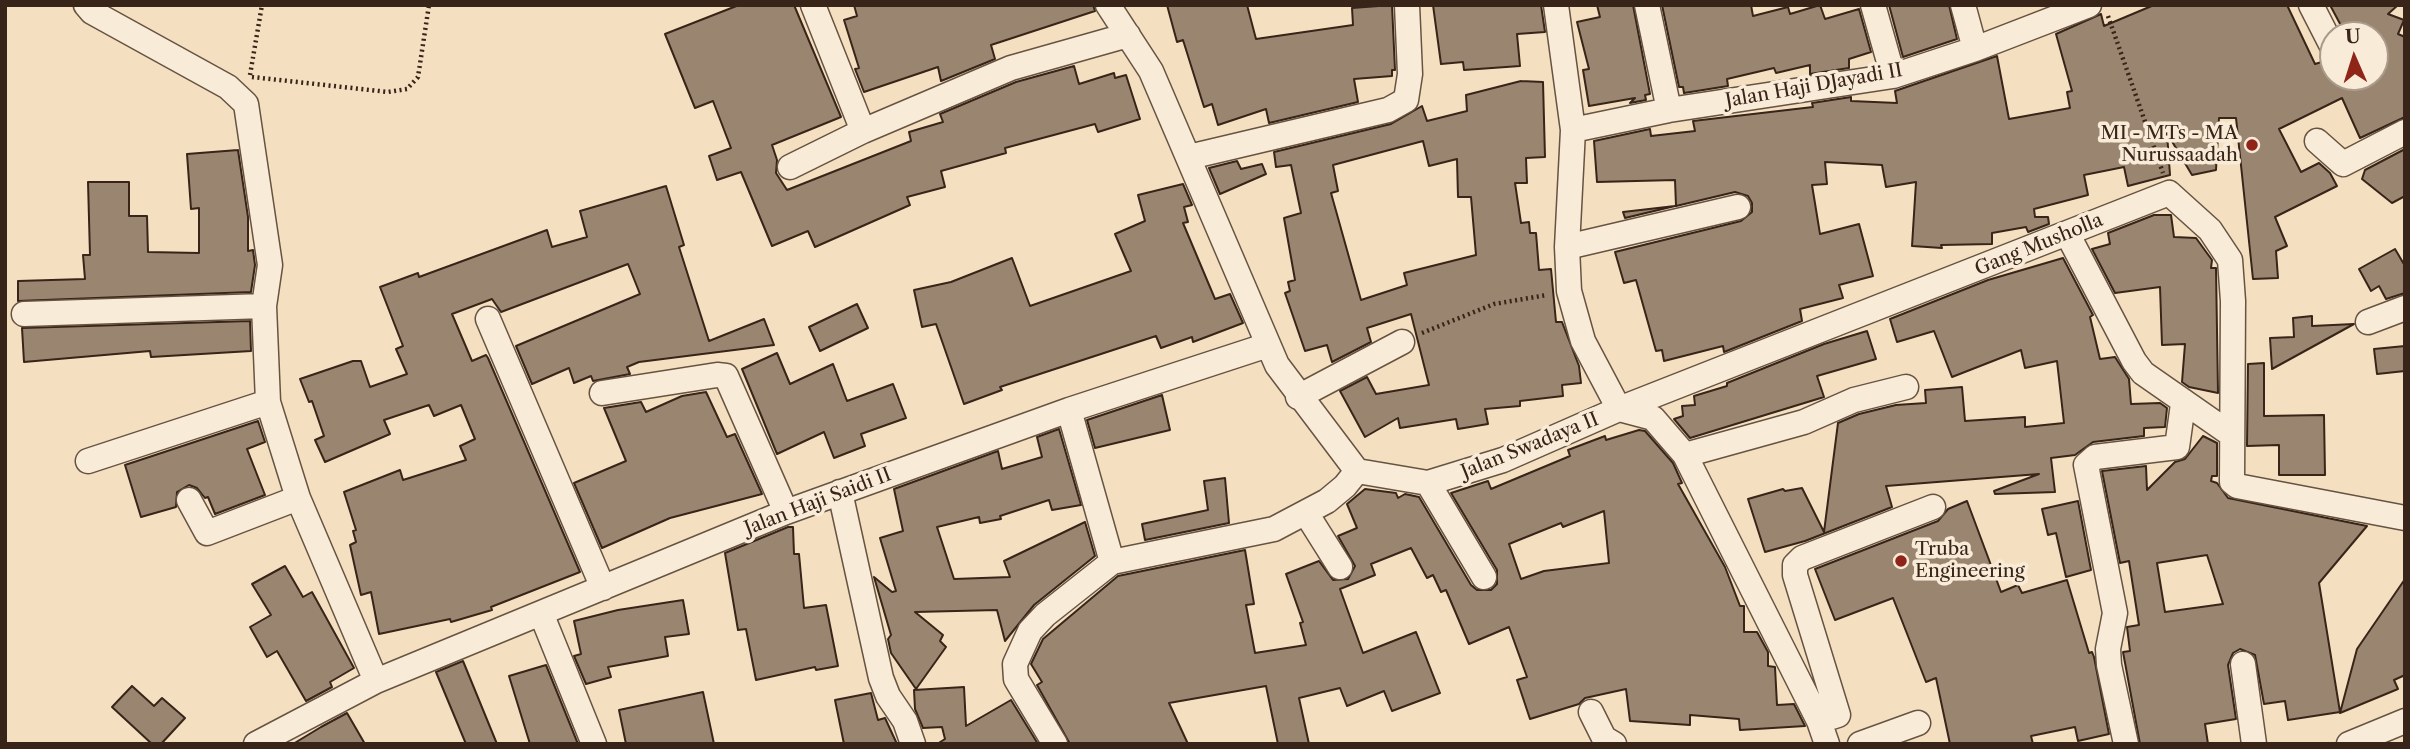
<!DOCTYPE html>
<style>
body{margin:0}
#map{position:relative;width:2410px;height:749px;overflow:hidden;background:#f4e0c1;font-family:"Libre Caslon Text",serif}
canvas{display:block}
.frame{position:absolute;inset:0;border:7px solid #382418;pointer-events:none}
.north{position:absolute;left:2319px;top:21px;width:70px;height:70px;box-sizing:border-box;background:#f8ebd7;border:2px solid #ab9b8b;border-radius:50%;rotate:357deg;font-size:19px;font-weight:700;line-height:28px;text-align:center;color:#382418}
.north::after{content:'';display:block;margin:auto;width:24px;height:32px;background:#8f2418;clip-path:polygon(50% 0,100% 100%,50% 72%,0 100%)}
</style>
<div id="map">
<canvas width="2410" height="749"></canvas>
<div class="frame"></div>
<div class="north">U</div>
</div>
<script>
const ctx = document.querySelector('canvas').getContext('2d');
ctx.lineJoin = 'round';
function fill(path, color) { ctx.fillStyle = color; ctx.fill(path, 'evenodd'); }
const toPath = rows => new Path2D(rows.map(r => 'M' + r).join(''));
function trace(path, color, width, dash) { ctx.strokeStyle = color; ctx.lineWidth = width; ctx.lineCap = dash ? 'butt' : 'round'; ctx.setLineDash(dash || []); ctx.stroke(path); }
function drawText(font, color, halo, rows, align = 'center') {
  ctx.font = font + ' "Libre Caslon Text",serif'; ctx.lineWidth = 7; ctx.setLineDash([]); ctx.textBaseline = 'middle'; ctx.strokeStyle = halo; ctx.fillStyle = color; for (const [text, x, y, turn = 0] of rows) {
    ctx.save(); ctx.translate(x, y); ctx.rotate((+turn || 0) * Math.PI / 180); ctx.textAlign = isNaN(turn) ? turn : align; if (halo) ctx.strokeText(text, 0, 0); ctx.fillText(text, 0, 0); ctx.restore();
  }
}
const building = toPath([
 [739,5,794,5,841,117,772,145,777,160,776,173,787,190,911,141,909,132,943,122,940,114,1016,82,1074,66,1079,84,1114,73,1115,78,1126,75,1140,119,1098,132,1095,124,1005,148,1006,153,941,171,945,187,907,197,910,205,815,247,808,231,772,246,741,172,717,180,709,156,731,148,713,101,695,108,665,34,739,5],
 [854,5,1093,5,1095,11,991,45,995,59,941,81,938,67,864,92,855,69,859,68,844,20,857,16,854,5],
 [1167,5,1247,5,1256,39,1353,25,1352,8,1392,5,1395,70,1392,70,1392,76,1354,79,1358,102,1269,123,1266,109,1218,125,1212,104,1204,107,1183,40,1177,42,1167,5],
 [1433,5,1541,5,1545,32,1517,34,1520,66,1464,70,1463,62,1441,64,1433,5],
 [1597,5,1633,5,1650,94,1645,95,1646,100,1630,103,1635,98,1589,106,1583,70,1589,69,1577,22,1600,17,1597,5],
 [1662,5,1751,5,1753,16,1788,7,1790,14,1820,5,1825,19,1859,9,1871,52,1849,59,1849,68,1810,74,1810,65,1776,73,1774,68,1727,79,1728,86,1684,93,1683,87,1679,87,1662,5],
 [1889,5,1949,5,1957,39,1903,57,1889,5],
 [2154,5,2287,5,2315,64,2325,61,2333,63,2333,77,2375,77,2375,35,2346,35,2330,5,2398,5,2388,14,2404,20,2398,34,2405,37,2405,117,2360,138,2342,98,2279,129,2301,172,2319,163,2330,173,2337,186,2275,217,2287,246,2276,251,2278,278,2253,279,2236,118,2219,118,2216,170,2192,175,2167,133,2170,175,2128,186,2124,167,2084,175,2088,195,2034,209,2035,217,2048,217,2049,224,2028,232,2026,227,1992,233,1992,244,1941,245,1942,248,1912,246,1916,182,1886,187,1882,165,1825,162,1827,184,1812,185,1820,234,1859,224,1873,276,1839,285,1843,298,1800,309,1802,321,1724,352,1723,346,1664,361,1662,350,1656,351,1636,280,1624,283,1615,252,1741,221,1752,212,1752,203,1748,196,1735,192,1676,206,1675,180,1597,182,1594,141,1650,129,1651,136,1695,131,1693,121,1813,107,1812,103,1851,97,1851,101,1897,103,1895,91,1997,56,2009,119,2070,108,2067,92,2072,91,2056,34,2101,14,2104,26,2154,5],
 [1521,81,1543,82,1545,157,1526,158,1527,183,1515,183,1521,223,1529,222,1530,233,1536,233,1539,270,1551,269,1556,322,1562,322,1579,366,1581,383,1562,385,1563,396,1520,401,1520,406,1485,409,1488,424,1458,429,1456,419,1400,428,1398,418,1365,437,1340,391,1367,377,1376,394,1429,385,1411,314,1367,328,1371,342,1332,362,1327,345,1305,351,1285,293,1290,291,1288,282,1295,280,1284,218,1301,213,1291,165,1276,167,1274,152,1391,124,1422,106,1427,121,1467,111,1466,95,1521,81],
 [1423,141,1429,166,1457,159,1458,197,1471,197,1476,255,1404,273,1407,285,1361,300,1331,193,1338,191,1333,165,1423,141],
 [2405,149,2405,196,2392,203,2362,179,2365,170,2405,149],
 [238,150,248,217,248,251,253,250,255,265,251,292,18,301,18,281,85,279,83,255,90,255,88,182,129,182,129,216,147,216,148,252,199,253,199,208,191,209,187,154,238,150],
 [1237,161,1241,169,1262,164,1266,174,1220,194,1209,168,1237,161],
 [1183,184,1192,205,1184,207,1188,222,1183,223,1215,299,1230,294,1243,323,1193,342,1192,337,1161,348,1156,336,1000,387,1002,390,964,404,936,324,922,327,914,290,951,282,1012,258,1030,306,1131,271,1115,234,1145,221,1138,195,1183,184],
 [666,186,684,245,679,247,709,341,764,319,774,345,639,362,627,367,630,374,593,381,591,376,574,383,569,368,532,384,516,346,640,294,628,264,501,312,492,299,452,314,472,361,486,355,488,358,580,572,491,607,492,610,451,622,450,619,379,634,371,592,361,595,350,545,356,542,353,531,356,530,344,492,400,470,403,480,466,460,460,446,475,439,461,405,434,416,429,405,384,420,390,434,325,462,315,440,324,436,312,401,309,402,300,379,353,361,361,361,370,387,407,374,396,349,403,346,380,287,418,273,419,277,547,230,552,247,587,237,580,211,666,186],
 [1675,206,1625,218,1623,212,1675,206],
 [2154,215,2171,215,2174,237,2196,238,2212,260,2211,268,2216,268,2218,393,2189,387,2182,382,2185,344,2162,345,2160,287,2115,293,2092,249,2110,244,2108,233,2154,215],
 [2395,249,2405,266,2405,293,2386,299,2379,286,2371,291,2359,269,2395,249],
 [2063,258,2093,315,2090,317,2100,359,2115,357,2129,379,2131,404,2160,403,2167,408,2165,427,2144,428,2144,436,2093,442,2075,455,2051,458,2055,492,1995,494,1994,491,2039,474,1886,486,1892,507,1805,541,1765,552,1748,499,1783,489,1785,491,1802,488,1824,532,1838,423,1859,414,1896,405,1926,403,1925,390,1962,387,1965,421,2025,417,2025,427,2064,423,2057,361,2025,368,2021,350,1952,377,1934,331,1897,342,1890,319,1988,280,2063,258],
 [857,304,868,328,820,351,809,327,857,304],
 [2312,316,2312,326,2354,324,2272,369,2270,338,2294,337,2293,318,2312,316],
 [250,321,251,351,151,357,150,351,24,362,22,328,250,321],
 [1867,331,1876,359,1817,376,1824,397,1690,438,1674,419,1683,416,1682,406,1695,405,1694,396,1727,386,1727,383,1824,344,1867,331],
 [2405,346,2405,371,2377,374,2374,349,2405,346],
 [777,353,790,384,833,364,847,401,893,384,906,418,861,434,865,446,834,458,824,432,777,454,742,369,777,353],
 [2264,363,2264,416,2324,415,2325,475,2279,475,2279,445,2247,446,2248,364,2264,363],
 [706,392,727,437,735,434,762,494,670,518,602,548,574,483,626,461,604,408,641,402,646,412,682,396,706,392],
 [1162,395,1170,430,1095,448,1087,420,1162,395],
 [258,421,265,442,247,449,265,495,215,514,208,497,205,498,197,488,189,485,177,492,176,507,141,517,125,465,258,421],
 [1059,429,1081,505,1052,510,1049,500,1000,516,1001,519,980,523,979,517,937,527,954,579,1010,577,1004,561,1085,522,1095,556,1034,605,1005,641,997,610,915,612,943,635,940,641,946,647,916,689,891,653,888,639,891,635,874,577,892,592,896,591,880,538,903,531,894,489,998,451,1002,469,1042,457,1037,437,1059,429],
 [1639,430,1645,431,1673,463,1682,483,1678,484,1725,567,1740,606,1744,606,1744,632,1757,632,1768,652,1768,666,1775,667,1777,705,1794,704,1805,726,1740,730,1739,719,1690,715,1690,725,1630,721,1626,689,1585,698,1579,704,1530,719,1517,680,1527,677,1509,627,1469,644,1446,590,1441,592,1433,575,1427,578,1411,548,1371,564,1375,575,1340,589,1363,653,1416,632,1440,693,1392,711,1384,691,1347,706,1340,688,1299,698,1309,744,1278,744,1266,686,1169,703,1188,744,1070,744,1037,685,1042,682,1031,664,1043,639,1118,576,1245,550,1254,604,1246,605,1255,653,1306,645,1300,623,1303,622,1286,574,1319,561,1333,580,1348,579,1355,566,1338,536,1357,528,1347,504,1365,489,1396,493,1398,498,1405,494,1419,497,1471,585,1477,590,1491,590,1497,584,1497,570,1451,493,1488,481,1491,489,1570,456,1568,450,1605,436,1606,440,1639,430],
 [1604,511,1609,563,1544,571,1521,579,1509,544,1561,523,1563,527,1604,511],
 [2203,436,2217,443,2217,476,2212,476,2211,481,2217,483,2228,498,2367,526,2319,583,2340,712,2288,720,2285,701,2264,704,2255,655,2240,649,2233,653,2228,665,2236,719,2205,724,2208,744,2140,744,2123,652,2130,651,2127,627,2139,625,2129,561,2120,563,2102,471,2146,466,2147,490,2175,462,2185,459,2203,436],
 [2207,555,2223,604,2165,612,2157,563,2207,555],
 [1225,478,1229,523,1145,540,1142,524,1208,510,1204,481,1225,478],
 [1967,501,2001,592,2018,585,2022,593,2067,580,2089,653,2092,652,2094,657,2109,734,2078,741,2075,727,2031,736,2033,744,1950,744,1936,678,1926,682,1893,598,1835,620,1815,569,1938,521,1948,509,1967,501],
 [2078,501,2091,570,2066,577,2056,533,2048,535,2042,509,2078,501],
 [788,527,793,527,794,554,799,554,804,608,826,605,838,666,816,670,815,667,756,680,746,629,738,630,725,553,788,527],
 [285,566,303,597,312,592,354,668,330,682,332,687,306,701,277,651,267,657,250,627,271,615,252,584,285,566],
 [2405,579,2405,675,2394,680,2398,689,2340,713,2357,649,2405,579],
 [683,600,689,634,665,637,668,656,608,667,611,677,586,684,574,656,581,654,574,621,618,610,683,600],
 [463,661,497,744,466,744,436,672,463,661],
 [546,665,578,744,530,744,509,676,546,665],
 [132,686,154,706,162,698,185,718,161,744,152,744,112,707,132,686],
 [964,687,966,726,1011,700,1038,744,937,744,945,739,942,727,923,728,915,709,914,690,964,687],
 [703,692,714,744,626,744,619,710,703,692],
 [871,693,878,720,885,718,897,744,844,744,835,700,871,693],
 [347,713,365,744,293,744,321,727,347,713]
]);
const path = toPath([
 [2108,16,2163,173],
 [250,75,262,5],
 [252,77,388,92,407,89,418,77,429,5],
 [1422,333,1494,304,1547,295]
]);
const minor = toPath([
 [86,5,92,12,228,87,246,104,270,265,264,306,268,402,298,498,376,681],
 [813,5,863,131],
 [1108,5,1151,71,1277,365,1357,471,1428,483,1503,460,1619,409,1653,418,1685,455,1819,721,1827,744],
 [1556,5,1573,130,1567,247,1569,291,1583,341,1619,409,2169,193,2210,230,2230,260,2233,301,2232,482,2237,486,2405,518],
 [1647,5,1669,110],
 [1873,5,1893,76],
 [1963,5,1975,49],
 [2311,5,2333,48],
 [1573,130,1669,110,1893,76,1975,49,2089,5],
 [2317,141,2343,164,2405,132],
 [1189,157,1388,110,1406,100,1410,74,1407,5],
 [790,167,863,131,1011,68,1128,35],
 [2068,235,2134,361,2143,373,2232,435],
 [1567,247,1738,207],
 [24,314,264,306],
 [488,319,603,588],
 [2368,322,2405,308],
 [602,393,717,375,726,376,786,512],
 [1298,397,1402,342],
 [1685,455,1804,422,1854,400,1906,387],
 [88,461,268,402],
 [1428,483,1484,577],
 [840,492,881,678,888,696,905,721,913,744],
 [189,500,207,533,298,498],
 [1306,513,1340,567],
 [1112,562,1274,529,1327,501,1345,486,1357,471],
 [541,613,594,744],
 [2243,664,2254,744],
 [1591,712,1604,738,1614,744],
 [1819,721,1838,715,1795,575,1795,565,1802,558,1933,507],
 [256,744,376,681,786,512,1069,410,1268,345],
 [1055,744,1016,679,1015,664,1030,631,1045,615,1112,562,1069,410],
 [1860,744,1918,723],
 [2126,744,2109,665,2108,649,2115,613,2086,465,2095,457,2177,447,2183,404],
 [2349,744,2405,721]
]);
const markers = [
 [2252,145,7,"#8f2418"],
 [1901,561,7,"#8f2418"]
];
const streetNames = [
 ["Jalan Haji DJayadi II",1814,86,-10],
 ["Gang Musholla",2039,245,-22],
 ["Jalan Swadaya II",1530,446,-22],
 ["Jalan Haji Saidi II",818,502,-21]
];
const poiNames = [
 ["MI - MTs - MA",2238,134],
 ["Nurussaadah",2238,156],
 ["Truba",1915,550,"left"],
 ["Engineering",1915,572,"left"]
];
fill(building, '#9a8670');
trace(building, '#382418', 2);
trace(minor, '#675342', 27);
trace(path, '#382418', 4.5, [2, 3.5]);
trace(minor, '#f8ebd7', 24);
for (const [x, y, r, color] of markers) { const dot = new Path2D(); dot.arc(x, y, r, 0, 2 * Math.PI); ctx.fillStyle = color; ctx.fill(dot); trace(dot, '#f8ebd7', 2.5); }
drawText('19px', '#382418', '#f8ebd7', streetNames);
drawText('19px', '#382418', '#f8ebd7', poiNames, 'right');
</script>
